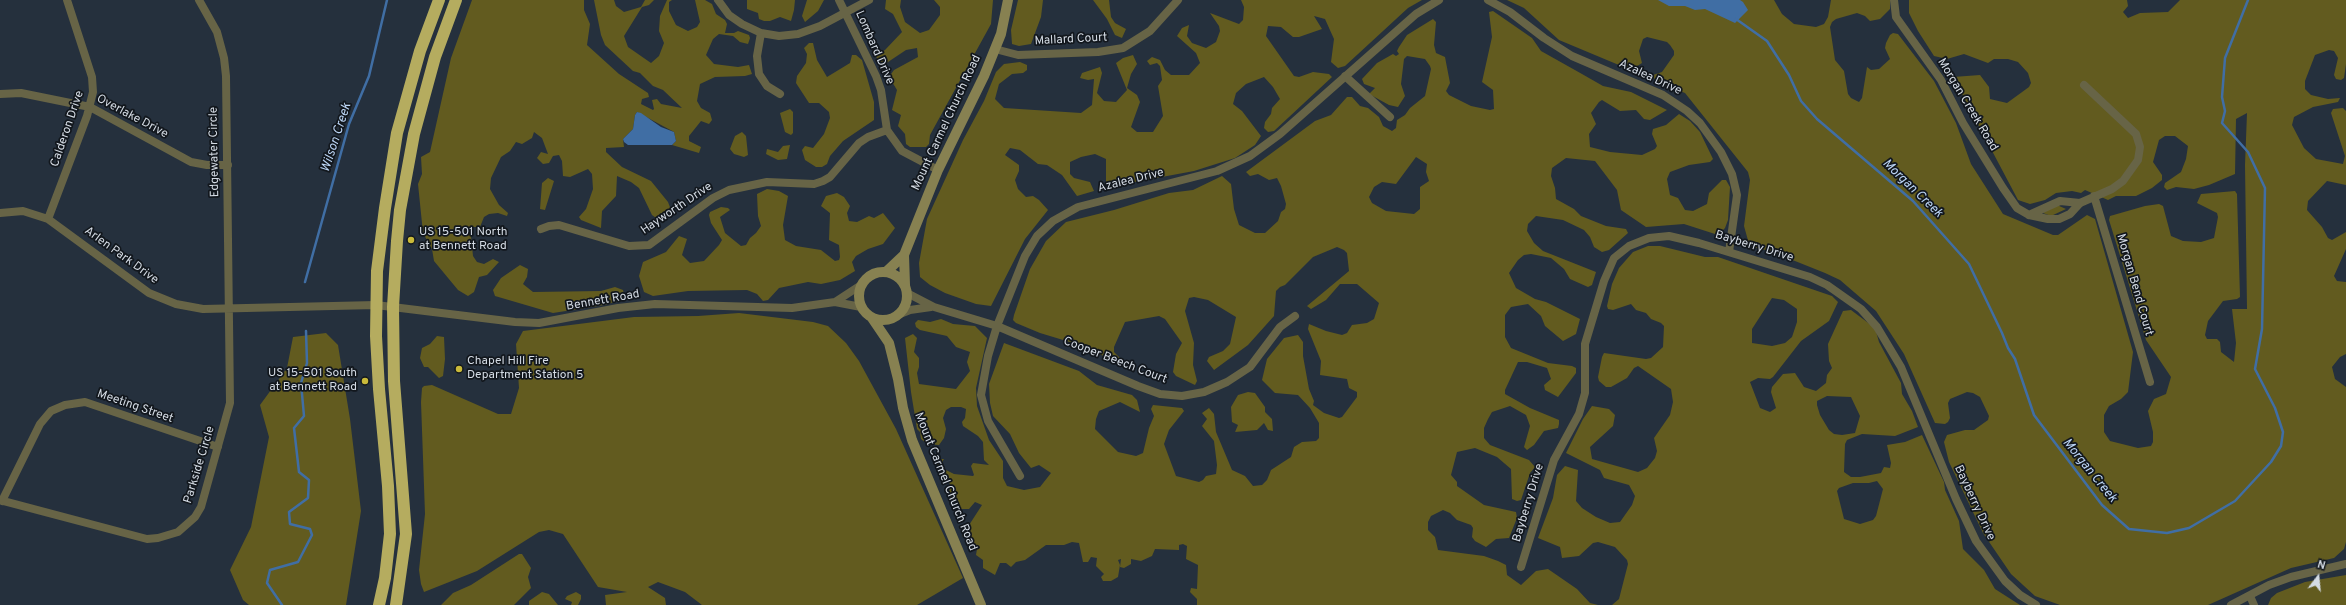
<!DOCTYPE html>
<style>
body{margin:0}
#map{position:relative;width:2346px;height:605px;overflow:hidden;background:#25303d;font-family:Overpass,sans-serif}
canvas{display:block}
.north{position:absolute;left:2298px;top:557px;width:40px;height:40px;-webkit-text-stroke:3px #12171d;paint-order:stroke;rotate:16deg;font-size:11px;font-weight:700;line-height:16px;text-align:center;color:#d4dbe4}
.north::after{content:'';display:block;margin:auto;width:14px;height:18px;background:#d4dbe4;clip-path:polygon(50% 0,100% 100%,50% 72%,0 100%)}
</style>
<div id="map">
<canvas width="2346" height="605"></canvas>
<div class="north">N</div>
</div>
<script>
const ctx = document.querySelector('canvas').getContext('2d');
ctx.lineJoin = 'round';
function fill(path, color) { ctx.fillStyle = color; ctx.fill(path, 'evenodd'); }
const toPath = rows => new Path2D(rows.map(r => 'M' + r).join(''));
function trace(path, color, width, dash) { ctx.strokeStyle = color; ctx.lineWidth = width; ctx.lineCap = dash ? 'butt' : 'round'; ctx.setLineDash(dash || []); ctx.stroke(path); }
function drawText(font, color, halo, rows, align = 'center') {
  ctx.font = font + ' Overpass,sans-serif'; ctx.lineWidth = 3.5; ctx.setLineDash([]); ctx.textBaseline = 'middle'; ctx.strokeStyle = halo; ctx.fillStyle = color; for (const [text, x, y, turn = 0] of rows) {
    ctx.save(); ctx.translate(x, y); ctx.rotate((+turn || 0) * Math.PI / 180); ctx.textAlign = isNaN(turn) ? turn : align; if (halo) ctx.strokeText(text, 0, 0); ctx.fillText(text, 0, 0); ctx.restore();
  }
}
const forest = toPath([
 [472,0,584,0,584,10,590,24,587,45,619,74,648,93,649,97,642,99,641,104,653,110,654,109,652,100,657,99,661,104,682,108,663,90,653,86,640,73,633,71,605,45,601,35,594,0,614,0,616,6,624,12,641,7,645,0,654,0,649,5,642,7,624,36,628,47,651,63,659,56,664,43,659,31,660,16,667,0,672,0,669,2,669,11,676,25,688,31,697,27,700,22,695,0,705,0,712,4,716,14,725,20,727,24,725,33,734,33,738,31,749,35,750,38,748,44,740,42,733,36,719,34,713,39,706,55,714,64,738,67,749,65,752,74,745,76,715,77,700,84,697,101,701,108,710,113,712,120,709,124,701,121,689,136,689,141,701,147,699,153,672,145,676,141,674,132,637,112,635,115,633,129,623,139,624,147,606,148,606,152,622,167,651,181,668,202,671,210,663,223,652,215,639,188,631,182,617,176,616,196,602,211,601,228,581,220,579,217,586,209,593,189,592,174,588,169,570,177,563,176,562,161,559,155,553,156,549,163,543,164,537,158,541,152,548,154,542,138,534,132,532,138,522,144,516,142,510,151,501,157,491,178,490,189,499,205,508,213,507,216,498,213,489,214,484,217,480,227,470,227,473,256,477,262,484,264,493,259,499,262,487,275,479,277,474,292,468,296,458,290,434,261,432,249,423,233,418,184,422,174,421,157,430,152,451,58],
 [747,0,795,0,794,10,791,21,780,17,770,21,764,21,759,19,758,13,747,9],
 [807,0,824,0,818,11,805,22,802,16],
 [886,0,901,0,900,7,905,22,920,33,929,30,940,15,940,7,934,0,993,0,991,24,930,135,929,144,926,147,910,147,906,144,905,134,898,126,901,115,892,110,897,90,889,77,894,70,918,57,917,48,906,50,882,66,878,63,876,55,885,50,902,32,893,14,885,9],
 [1018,0,1043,0,1041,17,1031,44,1019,46,1012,44,1011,30],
 [1093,0,1109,0,1111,17,1115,23,1126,29,1122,38,1115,35,1107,19],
 [1241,0,1422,0,1408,8,1345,66,1338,68,1331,62,1334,39,1325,19,1314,16,1322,29,1299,37,1293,37,1281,27,1268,26,1266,36,1294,76,1299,77,1313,72,1329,74,1332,77,1274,131,1268,132,1264,128,1265,122,1271,114,1272,108,1280,99,1273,87,1264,77,1246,84,1236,93,1233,104,1242,111,1261,136,1255,145,1235,158,1194,171,1108,187,1106,185,1106,159,1095,154,1081,157,1070,162,1070,174,1074,178,1090,182,1094,191,1077,196,1062,175,1047,165,1038,164,1020,150,1010,148,1005,155,1019,165,1019,171,1015,180,1018,189,1026,197,1033,196,1039,200,1048,210,1025,239,991,306,976,304,945,293,930,285,920,277,919,263,927,219,963,140,984,101,996,72,1004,64,1020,62,1027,65,1027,70,1023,73,1012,74,999,84,995,99,1004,108,1081,113,1092,105,1094,79,1088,80,1080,78,1082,73,1100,67,1102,73,1097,93,1104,101,1116,102,1127,90,1116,63,1123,58,1133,55,1137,64,1131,74,1127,88,1137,95,1140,102,1131,127,1137,132,1153,132,1163,116,1158,86,1162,80,1160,66,1157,63,1150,65,1147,61,1152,57,1160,60,1165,70,1171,75,1189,75,1200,63,1196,53,1177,36,1182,28,1189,25,1187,36,1192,43,1206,48,1216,42,1220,31,1219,26,1210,13,1239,24,1243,20,1244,7],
 [1507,0,1774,0,1782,14,1794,24,1816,27,1824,24,1828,17,1831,0,1890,0,1890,9,1880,19,1870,21,1865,16,1857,13,1836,19,1832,22,1830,27,1835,60,1844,71,1848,94,1851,98,1859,102,1862,98,1867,67,1871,70,1879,69,1890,59,1885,48,1886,43,1890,35,1893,33,1898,34,1934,81,1956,123,1971,164,2003,214,2053,235,2058,235,2087,215,2095,219,2133,352,2128,392,2121,399,2109,406,2104,415,2104,432,2110,441,2138,448,2151,446,2153,442,2153,432,2148,411,2154,399,2166,394,2171,377,2146,340,2109,220,2110,216,2145,206,2159,204,2163,206,2171,236,2183,241,2201,242,2214,238,2218,217,2217,213,2197,203,2201,194,2235,191,2237,194,2240,297,2237,299,2223,301,2208,321,2205,335,2207,339,2217,339,2220,342,2221,352,2234,362,2236,343,2232,309,2247,309,2245,165,2247,113,2236,119,2235,174,2209,185,2194,189,2176,187,2167,190,2164,187,2165,183,2181,172,2186,159,2188,146,2175,136,2165,136,2159,140,2153,162,2162,175,2162,180,2152,188,2136,196,2116,196,2108,200,2085,190,2081,193,2072,191,2056,193,2045,200,2030,204,2018,200,1953,77,1980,75,1989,87,1990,99,2007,103,2029,87,2031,83,2028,73,2018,62,2008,59,1994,59,1988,63,1964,54,1947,59,1934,56,1918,31,1909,13,1909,0,2127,0,2128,6,2123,12,2128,18,2140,13,2168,12,2180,0,2346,0,2346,64,2344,78,2341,80,2336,79,2334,75,2338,58,2334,51,2329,50,2315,55,2305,81,2305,89,2311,95,2328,99,2340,98,2338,102,2313,107,2294,117,2292,125,2304,148,2316,159,2343,164,2345,156,2331,113,2333,109,2343,108,2346,111,2346,185,2327,181,2308,201,2307,210,2322,227,2328,238,2332,240,2346,232,2346,249,2334,276,2337,281,2346,282,2346,354,2340,357,2332,367,2335,379,2346,387,2346,542,2344,549,2334,558,2291,568,2208,605,2060,605,2035,596,2011,574,1983,533,1949,462,1944,442,1947,435,1965,430,1974,430,1988,420,1989,416,1980,397,1973,393,1967,392,1950,399,1948,403,1950,418,1948,422,1945,424,1935,423,1904,354,1876,311,1840,280,1825,273,1770,251,1753,247,1749,244,1744,226,1750,180,1748,172,1685,93,1657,82,1654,78,1653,75,1662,72,1674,55,1674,51,1670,45,1667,42,1647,37,1643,39,1639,51,1642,63,1634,68,1626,68,1559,40,1524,8],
 [1493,11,1532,38,1541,51,1582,74,1603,86,1631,92,1667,110,1650,120,1644,119,1636,110,1620,111,1602,100,1599,102,1591,113,1596,124,1589,134,1590,147,1610,152,1642,155,1655,149,1657,146,1652,134,1653,129,1666,125,1679,114,1690,121,1700,132,1713,159,1710,162,1689,165,1670,172,1667,179,1670,195,1678,198,1685,210,1693,211,1707,204,1709,193,1722,180,1726,180,1730,187,1728,220,1725,228,1719,234,1715,234,1684,224,1646,227,1621,210,1617,190,1595,161,1566,158,1552,168,1551,176,1555,188,1556,199,1574,209,1581,216,1606,226,1626,229,1628,233,1609,250,1602,252,1594,247,1590,237,1584,230,1563,220,1536,216,1528,224,1527,231,1534,243,1543,251,1596,272,1592,285,1588,287,1570,279,1564,269,1551,258,1531,254,1524,255,1518,260,1509,273,1516,288,1535,299,1546,302,1580,319,1576,334,1563,341,1545,326,1541,316,1528,304,1511,307,1505,315,1505,337,1511,348,1548,363,1572,366,1576,368,1576,373,1558,397,1545,390,1544,385,1551,379,1547,368,1527,362,1518,362,1505,390,1505,394,1530,408,1559,420,1559,424,1558,428,1544,431,1534,445,1527,450,1524,447,1530,426,1526,415,1510,406,1492,412,1488,419,1484,428,1484,438,1490,445,1529,460,1535,467,1530,473,1521,500,1517,501,1512,499,1511,469,1497,457,1475,448,1457,452,1451,475,1457,482,1457,486,1484,505,1516,512,1517,518,1509,538,1496,539,1486,547,1475,541,1472,537,1473,528,1471,525,1457,520,1450,513,1443,510,1431,516,1428,522,1428,530,1435,537,1438,550,1484,556,1498,561,1506,565,1507,575,1521,585,1536,571,1548,569,1577,589,1590,603,1598,605,1197,605,1197,599,1190,592,1191,588,1197,589,1198,565,1186,559,1187,546,1183,544,1179,545,1179,550,1155,549,1152,556,1141,561,1131,559,1131,564,1124,568,1120,567,1121,559,1118,560,1120,565,1118,577,1111,581,1103,581,1101,577,1104,574,1096,566,1097,558,1091,557,1088,562,1083,562,1079,543,1072,542,1064,545,1046,545,1025,560,1016,562,1011,567,1006,563,1000,563,995,575,983,568,983,560,976,555,977,549,971,548,974,539,962,536,982,505,975,502,969,509,959,509,959,503,947,495,951,487,947,477,940,467,933,463,935,459,944,459,941,464,942,468,954,474,973,476,974,475,971,466,973,463,989,465,984,460,983,442,978,436,963,426,962,422,965,418,966,409,961,407,951,407,946,410,943,418,946,429,944,438,939,445,927,444,921,439,920,432,917,429,911,392,905,338,913,334,917,338,914,352,919,358,919,367,917,373,919,384,956,389,970,371,967,362,970,352,956,347,947,336,920,330,916,327,915,323,918,320,930,322,941,319,953,324,975,326,987,338,976,388,977,406,989,440,1003,461,1003,478,1007,486,1024,490,1040,487,1051,473,1039,465,1031,468,1019,453,1010,434,993,416,990,403,989,384,1004,343,1079,371,1097,385,1132,395,1137,400,1140,412,1120,402,1099,411,1096,419,1095,429,1118,452,1136,456,1143,453,1149,428,1154,416,1151,409,1153,405,1182,408,1184,411,1169,430,1164,444,1176,476,1199,482,1203,480,1206,476,1216,474,1217,465,1214,441,1202,426,1207,419,1202,413,1209,408,1214,414,1216,432,1232,470,1245,476,1253,486,1262,485,1267,480,1271,470,1291,457,1294,447,1302,442,1316,441,1319,438,1319,423,1310,408,1298,395,1275,393,1262,380,1267,359,1284,338,1298,335,1303,342,1303,356,1309,389,1314,401,1313,405,1324,413,1339,418,1342,417,1357,397,1357,392,1349,388,1347,379,1320,375,1321,361,1308,329,1309,324,1326,331,1342,335,1347,333,1352,325,1367,323,1374,319,1379,303,1357,284,1340,284,1326,300,1311,309,1307,306,1349,271,1347,253,1344,250,1337,247,1313,257,1285,285,1280,287,1276,291,1274,316,1248,345,1214,370,1207,361,1209,357,1223,351,1230,344,1236,317,1208,300,1194,297,1189,298,1185,311,1194,343,1193,365,1197,381,1195,385,1176,376,1173,372,1176,354,1182,343,1165,319,1159,316,1125,322,1114,347,1114,352,1121,359,1120,363,1073,343,1040,333,1016,323,1013,320,1014,315,1030,269,1046,241,1066,222,1114,210,1169,193,1193,190,1222,176,1231,184,1234,209,1239,225,1255,233,1265,233,1278,221,1281,212,1285,209,1286,204,1281,186,1277,178,1269,180,1258,174,1250,176,1246,172,1315,121,1331,115,1347,97,1352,97,1360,106,1368,108,1379,117,1383,126,1392,131,1396,128,1397,120,1405,115,1410,108,1425,96,1431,69,1430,66,1425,59,1407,56,1404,59,1401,84,1405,96,1398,107,1389,105,1369,94,1375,88,1364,84,1362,79,1377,63,1393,54,1396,56,1399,54,1397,51,1399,47,1407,35,1433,19,1436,22,1434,45,1436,53,1445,57,1450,83,1446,91,1449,95,1471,106,1490,110,1494,109,1493,90,1482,82,1492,37,1489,12],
 [1416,157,1427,164,1426,172,1429,181,1420,187,1420,209,1414,214,1386,211,1372,203,1369,197,1374,187,1382,182,1396,184],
 [809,43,813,43,817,60,827,77,850,63,852,55,856,55,862,60,874,102,874,120,843,141,830,156,827,164,822,167,816,167,805,160,802,150,805,146,813,148,824,134,830,118,829,112,819,103,809,103,796,83,797,76,806,63,807,54,804,48],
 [790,109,793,112,793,133,791,135,785,132,780,113],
 [742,132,746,136,748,155,744,157,734,154,730,149,735,136],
 [790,145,787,159,778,160,766,154,767,149,778,152,783,146],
 [548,178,554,181,545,210,540,209,542,183],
 [767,189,779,191,788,196,783,225,785,240,796,246,821,250,835,261,839,260,840,257,839,245,829,240,830,213,821,206,826,196,837,193,844,197,850,206,847,213,849,221,857,222,869,216,874,218,883,213,895,228,883,244,868,249,856,256,852,262,855,271,840,280,821,284,808,282,779,288,768,300,763,301,757,294,747,290,688,291,653,296,644,292,639,276,643,262,666,252,679,236,687,239,682,255,690,263,704,261,719,245,722,240,711,223,709,215,710,212,721,207,728,208,730,210,720,217,725,233,741,246,746,245,750,238,756,233,761,226,758,216,757,194],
 [2057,205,2066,209,2051,216,2043,213,2050,206],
 [1648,246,1660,246,1705,257,1718,257,1832,296,1838,302,1829,321,1801,341,1773,377,1770,379,1758,378,1750,382,1760,408,1770,412,1776,408,1771,392,1772,387,1783,374,1795,373,1804,387,1816,391,1826,383,1827,375,1832,368,1829,361,1828,344,1843,311,1851,310,1875,328,1879,342,1901,383,1902,394,1912,411,1918,427,1895,436,1862,434,1847,440,1845,444,1844,472,1851,477,1860,477,1881,473,1884,467,1890,468,1891,463,1887,445,1905,442,1922,435,1944,482,1945,490,1959,521,1963,549,1984,570,1995,589,2020,605,1612,605,1619,599,1628,564,1627,560,1615,547,1598,542,1593,543,1579,556,1562,558,1560,547,1538,538,1553,498,1557,475,1565,466,1578,470,1576,501,1582,508,1596,517,1610,523,1620,522,1632,505,1635,496,1629,485,1604,478,1600,470,1566,453,1583,419,1592,406,1609,409,1615,415,1613,426,1590,447,1592,459,1638,472,1647,468,1655,458,1657,451,1654,438,1670,415,1673,402,1671,389,1638,366,1634,368,1627,378,1611,387,1606,387,1599,381,1598,377,1602,357,1604,353,1646,359,1651,358,1663,347,1664,326,1661,323,1651,319,1646,313,1636,310,1631,304,1613,310,1608,309,1607,306,1612,284,1619,268,1633,252],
 [1772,298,1784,300,1797,309,1797,322,1792,337,1785,343,1772,346,1752,343,1752,329],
 [1827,396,1851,397,1860,416,1855,433,1842,435,1834,434,1829,430,1820,415,1817,405,1817,401],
 [1877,481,1883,489,1876,516,1873,520,1860,524,1844,519,1837,491,1839,488,1853,483,1869,483],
 [520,265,528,269,527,277,523,284,533,292,601,291,615,287,623,290,625,299,604,305,553,313,495,296,493,290,501,278],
 [739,313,813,322,828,326,846,343,859,361,896,429,963,578,917,605,702,605,685,592,658,582,648,587,665,598,666,605,606,605,605,595,627,592,598,587,563,534,549,530,539,532,477,571,424,592,421,584,419,570,425,514,421,402,422,388,424,386,432,385,498,414,511,414,519,388,516,344,523,331,634,317,698,316],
 [326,333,338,345,350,419,361,511,346,605,249,605,243,600,230,570,251,527,269,437,260,405,287,368,293,337],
 [437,336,444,337,445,359,443,376,439,378,428,367,424,367,420,358,422,348,430,344],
 [1248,392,1255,393,1265,407,1265,412,1272,419,1273,431,1268,430,1264,423,1257,430,1235,432,1238,425,1232,422,1231,407,1238,395],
 [519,554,522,554,531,568,528,577,531,588,514,605,441,605,453,593,471,585],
 [2346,575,2346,605,2268,605,2271,598,2277,593,2305,582],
 [542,592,549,594,558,605,529,605,529,601],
 [576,592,581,595,581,599,578,605,571,605,572,602,565,599,567,596]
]);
const water = toPath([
 [1658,0,1740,0,1743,2,1748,10,1735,23,1705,9,1695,10,1685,6,1669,6],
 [637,112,641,113,661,127,674,132,676,141,672,145,628,145,624,142,623,139,633,129,635,115]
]);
const stream = toPath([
 [1736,19,1767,41,1789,75,1801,101,1817,119,1913,201,1969,264,2002,333,2008,348,2015,359,2034,415,2102,505,2129,529,2167,533,2189,528,2235,501,2271,462,2281,446,2283,432,2275,408,2255,369,2262,329,2265,188,2248,152,2222,123,2225,111,2222,97,2225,58,2248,0],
 [305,282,349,124,369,76,387,0],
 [282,605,267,583,270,570,298,562,312,535,310,529,290,524,289,512,308,498,309,480,299,472,294,428,304,416,301,383,307,363,306,331]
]);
const street = toPath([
 [718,0,729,15,742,24,761,33,779,36,798,34,820,26,869,0],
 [839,0,876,76,881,90,887,130,902,151,938,170],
 [1488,0,1510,12,1544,38,1572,56,1663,95,1687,111,1700,123,1721,152,1732,174,1737,195,1729,252],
 [1894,0,1896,17,1941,80,1963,123,2003,188,2017,208,2029,215,2048,219,2059,219,2070,214,2080,203,2112,189,2123,181,2138,160,2140,147,2136,134,2084,85],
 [761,33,757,56,759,74,767,86,780,94],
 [995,49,1018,55,1098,52,1123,48,1150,31,1178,0],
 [1345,76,1390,117],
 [0,94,21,93,90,107,191,162,207,165,228,165],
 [2094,196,2150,382],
 [0,213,23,211,48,219,149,293,176,304,203,309,376,305,515,322,539,323,618,308,655,304,792,308,835,302,861,307],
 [2029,215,2060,201,2080,203],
 [48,219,87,116,93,92,92,77,67,0],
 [541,229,549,226,559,225,629,246,649,245,713,198,729,190,767,182,814,184,823,181,830,177,859,143,868,137,887,130],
 [907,293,934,307,997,326,1138,386,1160,394,1182,396,1204,392,1227,382,1250,367,1280,327,1295,316],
 [835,302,861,285],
 [900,314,910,310,931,307],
 [1020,476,988,421,981,395,988,356,997,326,1025,256,1037,236,1053,221,1078,207,1217,171,1250,156,1280,134,1416,14,1439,0],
 [0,500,147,539,158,538,178,532,195,517,201,507,230,403,226,76,224,58,217,32,199,0],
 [2,501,40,424,51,411,65,405,85,402,218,447],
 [1521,567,1554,460,1579,414,1585,393,1585,344,1604,281,1614,258,1629,246,1649,238,1669,236,1699,243,1810,277,1827,285,1861,309,1877,327,1901,367,1956,499,1976,541,2005,581,2020,595,2036,605],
 [2250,596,2254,605],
 [2231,605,2269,585,2291,577,2346,564]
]);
const secondary = toPath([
 [904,255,905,285],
 '859 296a24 24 0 1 1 48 0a24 24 0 1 1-48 0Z',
 [886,272,904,255,938,170,984,76,1001,34,1008,0],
 [872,318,889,343,898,379,903,408,912,440,981,605]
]);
const highway = toPath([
 [379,605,385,578,390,534,388,486,379,389,376,336,377,271,385,208,397,133,420,51,439,0],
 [396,605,406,534,394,381,393,307,397,241,400,210,414,134,435,57,456,0]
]);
const markers = [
 [411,240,4,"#caba3a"],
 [459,369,4,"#caba3a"],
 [365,381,4,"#caba3a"]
];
const streetNames = [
 ["Mallard Court",1071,40,-3],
 ["Lombard Drive",874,48,66],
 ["Azalea Drive",1650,78,25],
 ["Morgan Creek Road",1967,105,59],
 ["Overlake Drive",132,117,28],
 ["Mount Carmel Church Road",947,123,-65],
 ["Calderon Drive",68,129,-71],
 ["Edgewater Circle",215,152,-91],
 ["Azalea Drive",1131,181,-14],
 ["Hayworth Drive",677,209,-34],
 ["Bayberry Drive",1754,247,17],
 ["Arlen Park Drive",121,256,36],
 ["Morgan Bend Court",2134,285,74],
 ["Bennett Road",603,301,-10],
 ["Cooper Beech Court",1115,361,21],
 ["Meeting Street",135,407,19],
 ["Parkside Circle",200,465,-73],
 ["Mount Carmel Church Road",945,482,68],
 ["Bayberry Drive",1529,503,-73],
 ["Bayberry Drive",1974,503,65]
];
const poiNames = [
 ["US 15-501 North",419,233],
 ["at Bennett Road",419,247],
 ["Chapel Hill Fire",467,362],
 ["Department Station 5",467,376],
 ["US 15-501 South",357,374,"right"],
 ["at Bennett Road",357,388,"right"]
];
const waterNames = [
 ["Wilson Creek",337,138,-72],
 ["Morgan Creek",1912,189,44],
 ["Morgan Creek",2089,471,51]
];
fill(forest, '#625b1f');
fill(water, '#406ea4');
trace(stream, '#406ea4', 2.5);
trace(street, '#676446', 8);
trace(secondary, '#878151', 10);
trace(highway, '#b5ac5f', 12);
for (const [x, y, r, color] of markers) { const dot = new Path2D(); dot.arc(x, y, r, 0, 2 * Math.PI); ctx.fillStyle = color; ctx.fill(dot); trace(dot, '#12171d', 1.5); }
drawText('12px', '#d4dbe4', '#12171d', streetNames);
drawText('12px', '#d4dbe4', '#12171d', poiNames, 'left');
drawText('italic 13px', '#bcd5f5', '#12171d', waterNames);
</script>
